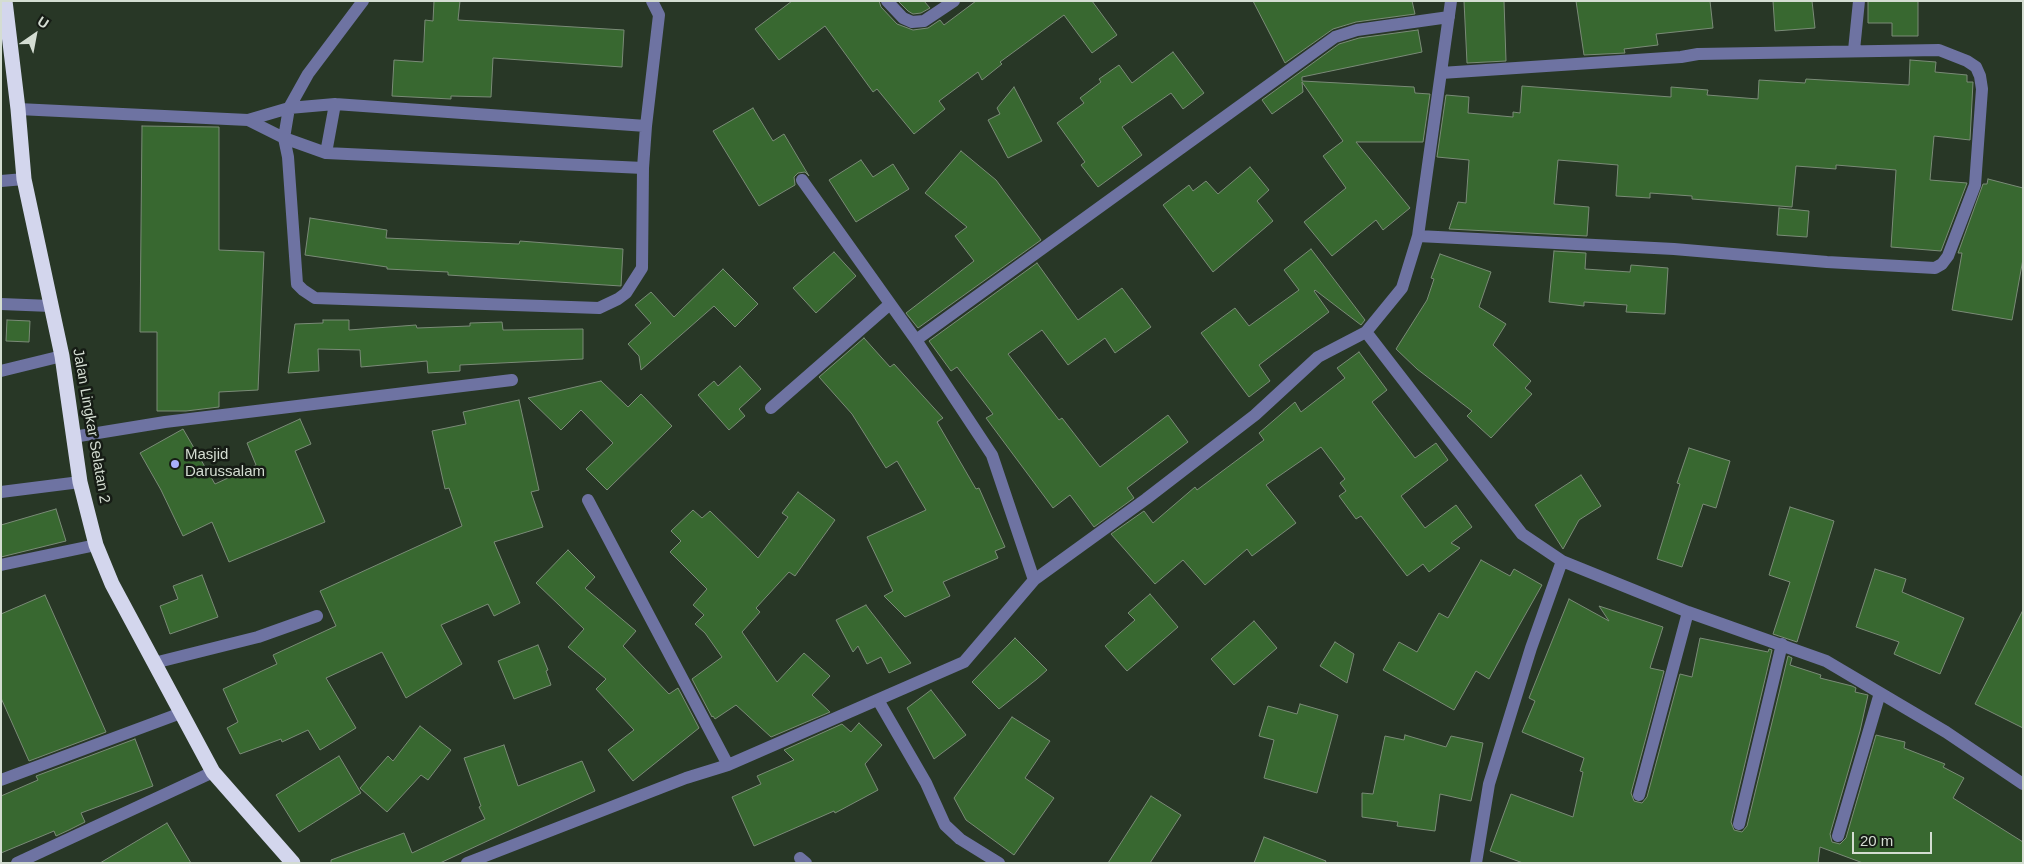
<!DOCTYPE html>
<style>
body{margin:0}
#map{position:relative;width:2024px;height:864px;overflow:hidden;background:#283726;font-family:Arial,sans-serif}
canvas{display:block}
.frame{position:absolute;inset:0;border:2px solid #d4ddd2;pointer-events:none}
.north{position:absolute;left:10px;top:10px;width:50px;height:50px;-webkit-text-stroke:4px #161c15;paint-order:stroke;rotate:33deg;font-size:14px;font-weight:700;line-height:20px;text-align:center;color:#d4ddd2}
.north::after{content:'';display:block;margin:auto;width:18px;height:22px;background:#d4ddd2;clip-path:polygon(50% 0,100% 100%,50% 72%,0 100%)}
.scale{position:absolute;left:1852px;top:832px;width:80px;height:22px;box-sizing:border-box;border:2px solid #d4ddd2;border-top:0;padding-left:6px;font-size:15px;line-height:18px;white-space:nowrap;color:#d4ddd2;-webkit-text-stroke:4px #161c15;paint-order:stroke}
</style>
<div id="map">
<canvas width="2024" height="864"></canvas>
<div class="frame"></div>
<div class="north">U</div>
<div class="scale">20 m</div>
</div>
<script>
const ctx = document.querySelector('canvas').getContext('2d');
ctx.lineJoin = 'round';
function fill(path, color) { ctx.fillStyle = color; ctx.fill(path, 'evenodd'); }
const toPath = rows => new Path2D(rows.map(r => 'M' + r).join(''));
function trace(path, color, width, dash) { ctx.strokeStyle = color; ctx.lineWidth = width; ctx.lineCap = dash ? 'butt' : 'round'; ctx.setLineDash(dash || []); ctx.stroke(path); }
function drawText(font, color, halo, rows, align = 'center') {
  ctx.font = font + ' Arial,sans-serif'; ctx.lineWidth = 5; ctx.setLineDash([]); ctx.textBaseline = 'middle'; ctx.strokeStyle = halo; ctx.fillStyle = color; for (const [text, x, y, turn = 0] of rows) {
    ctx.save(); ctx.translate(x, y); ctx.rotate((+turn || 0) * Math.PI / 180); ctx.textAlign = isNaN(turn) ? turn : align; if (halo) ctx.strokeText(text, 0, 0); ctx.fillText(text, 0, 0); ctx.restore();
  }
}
const building = toPath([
 [434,1,460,1,458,20,624,30,622,67,493,58,491,97,451,96,451,99,392,96,394,60,423,62,425,20,433,21,434,1],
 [792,1,879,1,881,7,897,24,913,30,928,28,940,20,944,25,976,1,1092,1,1117,35,1092,53,1064,15,1000,62,1002,64,982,80,978,72,939,101,945,109,914,134,877,89,873,92,825,26,779,60,755,29,792,1],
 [898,1,924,1,930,8,921,13,913,14,908,11,898,1],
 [1253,1,1412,1,1415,14,1356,22,1333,29,1285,63,1253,1],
 [1464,1,1504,1,1506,61,1467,63,1464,1],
 [1576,1,1710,1,1713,28,1656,34,1658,45,1624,49,1625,53,1584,55,1576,1],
 [1773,1,1812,1,1815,28,1775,31,1773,1],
 [1868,1,1918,1,1918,36,1892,36,1892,23,1868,23,1868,1],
 [1418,30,1422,52,1302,77,1302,81,1414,87,1415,93,1430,94,1423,142,1356,142,1410,208,1383,230,1376,220,1332,256,1304,222,1346,188,1323,156,1343,141,1302,82,1303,92,1272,114,1262,100,1339,44,1359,38,1418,30],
 [1173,52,1204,93,1183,109,1171,93,1122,127,1142,155,1098,187,1081,165,1085,162,1057,123,1084,103,1080,98,1101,82,1099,79,1119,65,1132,83,1173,52],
 [1910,60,1936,62,1935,72,1967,75,1967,82,1973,82,1970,140,1934,136,1930,180,1967,183,1941,251,1891,247,1896,170,1836,165,1836,169,1796,166,1792,207,1692,199,1692,196,1650,193,1650,198,1616,196,1618,165,1558,160,1554,204,1589,207,1587,236,1449,229,1458,202,1466,203,1469,160,1437,157,1446,95,1469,97,1468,113,1513,117,1513,112,1520,113,1522,86,1671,97,1671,87,1708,90,1707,95,1758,99,1759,80,1805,83,1806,79,1909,85,1910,60],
 [1014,87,1042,141,1008,158,988,120,1000,114,997,108,1014,87],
 [753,108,773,141,784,134,809,176,805,172,798,173,794,177,795,185,759,206,713,131,753,108],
 [142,126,219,127,219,250,264,252,258,390,219,392,219,407,186,411,157,411,157,332,140,332,142,126],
 [961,151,996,180,1041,240,918,328,906,313,974,261,955,236,967,227,925,193,961,151],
 [861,160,873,177,893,164,909,189,856,222,829,180,861,160],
 [1250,167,1269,190,1257,201,1273,221,1213,272,1163,205,1189,185,1193,191,1206,181,1218,194,1250,167],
 [1988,179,2023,188,2023,259,2012,320,1952,310,1962,253,1958,253,1983,184,1987,184,1988,179],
 [1779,208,1809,211,1807,237,1777,235,1779,208],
 [310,218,387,230,386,238,519,244,520,241,623,249,621,286,448,275,448,272,387,269,387,267,305,255,310,218],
 [1311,249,1365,320,1361,325,1315,290,1314,291,1329,312,1259,365,1270,381,1249,397,1201,333,1235,308,1249,326,1299,290,1284,270,1311,249],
 [1554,251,1586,253,1585,269,1630,272,1631,265,1668,268,1665,314,1626,312,1627,305,1584,302,1584,306,1549,302,1554,251],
 [834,252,856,276,816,313,793,288,834,252],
 [1440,254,1491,272,1479,307,1506,324,1493,345,1531,381,1525,388,1532,394,1491,438,1467,416,1472,411,1417,369,1396,349,1427,300,1434,279,1431,278,1440,254],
 [1037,263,1078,320,1122,288,1151,327,1115,353,1105,338,1068,365,1042,330,1008,354,1059,420,1062,418,1100,467,1168,415,1188,442,1127,488,1134,498,1094,527,1070,495,1053,508,986,418,993,414,957,367,951,371,929,341,1037,263],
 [723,269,758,304,735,327,714,306,641,370,639,356,628,344,651,323,635,305,651,292,674,317,723,269],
 [7,320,30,321,29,342,6,341,7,320],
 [323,320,349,320,349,330,416,325,417,328,470,326,470,323,502,322,503,330,583,329,583,359,460,365,460,371,428,373,427,361,361,367,360,350,318,349,319,371,288,373,295,324,323,323,323,320],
 [864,338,890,367,894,364,943,418,937,422,976,489,979,488,1005,547,995,551,998,558,943,582,950,596,905,617,884,596,893,591,867,537,926,510,897,461,886,468,852,414,819,377,864,338],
 [1359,352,1387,390,1372,402,1415,458,1436,443,1448,460,1401,496,1425,528,1456,505,1472,527,1451,543,1460,548,1429,572,1423,564,1407,576,1361,516,1356,519,1339,496,1346,491,1340,483,1345,479,1321,447,1266,485,1296,523,1252,556,1247,549,1205,585,1183,560,1155,584,1111,534,1144,511,1153,523,1195,487,1197,490,1264,440,1259,433,1295,402,1301,412,1345,378,1337,368,1359,352],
 [740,366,761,389,739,409,745,416,729,430,698,395,714,381,718,386,740,366],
 [601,381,628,407,641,394,672,426,607,490,586,469,613,443,581,410,561,430,528,398,601,381],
 [519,400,539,490,531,492,543,527,494,542,520,603,494,616,488,604,441,625,462,664,406,698,382,652,326,678,356,728,320,750,308,730,282,742,281,739,240,754,227,728,238,722,223,689,277,664,273,655,336,626,320,591,462,526,449,488,445,489,432,431,466,424,463,412,519,400],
 [300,419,311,444,295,451,325,522,229,562,212,522,183,536,161,490,140,453,183,429,215,484,256,465,247,443,300,419],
 [1689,448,1730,461,1716,508,1703,504,1682,567,1657,559,1680,484,1677,483,1689,448],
 [1581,475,1601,506,1579,520,1563,549,1535,505,1581,475],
 [798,492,835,520,795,576,789,572,756,608,760,612,742,632,777,682,804,653,830,676,812,695,830,712,771,737,736,705,715,719,713,716,712,717,692,679,722,657,705,633,695,624,704,615,693,605,707,589,670,552,681,541,671,531,693,510,702,518,710,511,758,558,788,517,782,513,798,492],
 [1790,507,1834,521,1797,642,1773,634,1790,582,1769,575,1790,507],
 [56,509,66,541,1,557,1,525,56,509],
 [568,550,595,577,585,588,636,631,623,646,669,694,678,688,699,728,633,781,608,750,634,730,596,689,606,679,568,647,584,629,536,583,568,550],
 [1481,560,1510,576,1514,569,1542,585,1489,679,1476,671,1454,710,1383,670,1399,642,1417,652,1439,613,1448,618,1481,560],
 [1875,569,1906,579,1902,592,1964,618,1940,674,1894,654,1899,642,1856,627,1875,569],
 [202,575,218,617,170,634,160,606,178,599,173,586,202,575],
 [1150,594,1178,627,1127,671,1105,646,1135,620,1128,613,1150,594],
 [45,595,106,732,29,761,1,698,1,614,45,595],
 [1569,599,1609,621,1599,606,1663,627,1650,668,1664,671,1631,793,1634,801,1642,803,1647,797,1680,674,1692,677,1700,638,1768,652,1769,649,1772,650,1731,822,1734,830,1742,832,1747,826,1788,656,1792,658,1790,665,1821,675,1820,678,1852,686,1856,688,1855,692,1868,695,1860,731,1830,834,1832,842,1840,844,1846,838,1876,735,1905,742,1904,748,1945,764,1943,767,1964,778,1953,798,2023,842,2023,863,1863,863,1820,847,1818,863,1523,863,1490,851,1511,794,1573,817,1583,772,1580,771,1584,758,1522,732,1535,701,1529,698,1569,599],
 [866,605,868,608,911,663,889,673,881,657,867,664,858,646,853,652,836,620,866,605],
 [2023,610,2023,728,1975,704,2023,610],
 [1254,621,1277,648,1234,685,1211,659,1254,621],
 [1015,638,1047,670,1037,679,999,709,972,682,1015,638],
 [1335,642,1354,654,1347,683,1320,666,1335,642],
 [538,645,548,670,546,671,551,685,514,699,498,661,538,645],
 [931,690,966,735,934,759,907,708,931,690],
 [1300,704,1338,715,1317,793,1264,778,1274,740,1259,736,1268,706,1297,714,1300,704],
 [1012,717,1050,741,1025,778,1054,798,1014,855,966,820,954,798,1012,717],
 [859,723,882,745,865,764,878,790,835,813,834,811,754,846,732,797,761,784,757,776,794,760,784,750,842,724,851,732,859,723],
 [420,726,451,750,428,780,421,775,387,812,360,788,388,756,393,761,420,726],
 [1405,735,1446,747,1451,736,1483,743,1471,801,1440,794,1435,831,1397,826,1398,822,1362,817,1362,793,1373,794,1385,736,1404,740,1405,735],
 [135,739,153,786,81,813,85,822,69,830,56,836,54,831,1,853,1,796,38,780,36,776,135,739],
 [504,745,518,786,582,761,595,791,440,863,331,863,331,860,404,833,412,853,485,819,479,807,481,806,464,758,504,745],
 [339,756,361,793,299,832,276,795,339,756],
 [1151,796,1181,815,1150,863,1108,863,1151,796],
 [167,823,191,863,100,863,167,823],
 [1264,837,1326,861,1325,863,1254,863,1264,837]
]);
const minor = toPath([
 [363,1,308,74,289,108,284,138,288,157,297,284,303,290,315,298,599,308,618,299,626,293,642,268,643,168,646,126,659,15,652,1],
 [887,1,903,18,912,22,924,21,954,1],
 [1854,50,1859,1],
 [18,109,248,120,289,108,335,104,646,126],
 [248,120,284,138,326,153,643,168],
 [326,153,335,104],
 [802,180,916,340,992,455,1034,580],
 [1,181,24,179],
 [1418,236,1674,249,1827,262,1935,268,1942,264,1948,256,1975,185,1982,89,1980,76,1976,67,1967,61,1939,50,1698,54,1681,57,1441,73],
 [1,304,51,306],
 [1366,332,1522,534,1562,561,1688,612,1826,661,1946,732,2023,784],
 [916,340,1335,37,1357,30,1449,17],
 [1,371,62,356],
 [771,408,890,304],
 [73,437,165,422,512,380],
 [1,492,80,482],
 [588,500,728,765],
 [1,565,96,545],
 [154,663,258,637,317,616],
 [878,700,926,783,945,825,960,839,999,863],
 [1,780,181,713],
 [1639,795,1688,612],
 [1739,824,1782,644],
 [1838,836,1880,693],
 [800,858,806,863],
 [17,863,213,772],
 [467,863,686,778,728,765,964,662,1034,580,1146,499,1255,415,1318,357,1366,332,1402,288,1418,236,1451,1],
 [1476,863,1489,784,1531,648,1562,561]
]);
const highway = toPath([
 [5,1,18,109,24,179,62,356,80,482,96,545,112,584,213,772,293,863]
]);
const markers = [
 [175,464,5,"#a8b0fc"]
];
const streetNames = [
 ["Jalan Lingkar Selatan 2",91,426,80]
];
const poiNames = [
 ["Masjid",185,455],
 ["Darussalam",185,472]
];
fill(building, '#386830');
trace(building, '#7a8b77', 1);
trace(minor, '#6e73a2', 12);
trace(highway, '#d3d6ed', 15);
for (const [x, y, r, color] of markers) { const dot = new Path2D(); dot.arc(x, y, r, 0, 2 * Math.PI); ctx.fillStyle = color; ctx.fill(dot); trace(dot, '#161c15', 2); }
drawText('15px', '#d4ddd2', '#161c15', streetNames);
drawText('15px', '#d4ddd2', '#161c15', poiNames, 'left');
</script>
